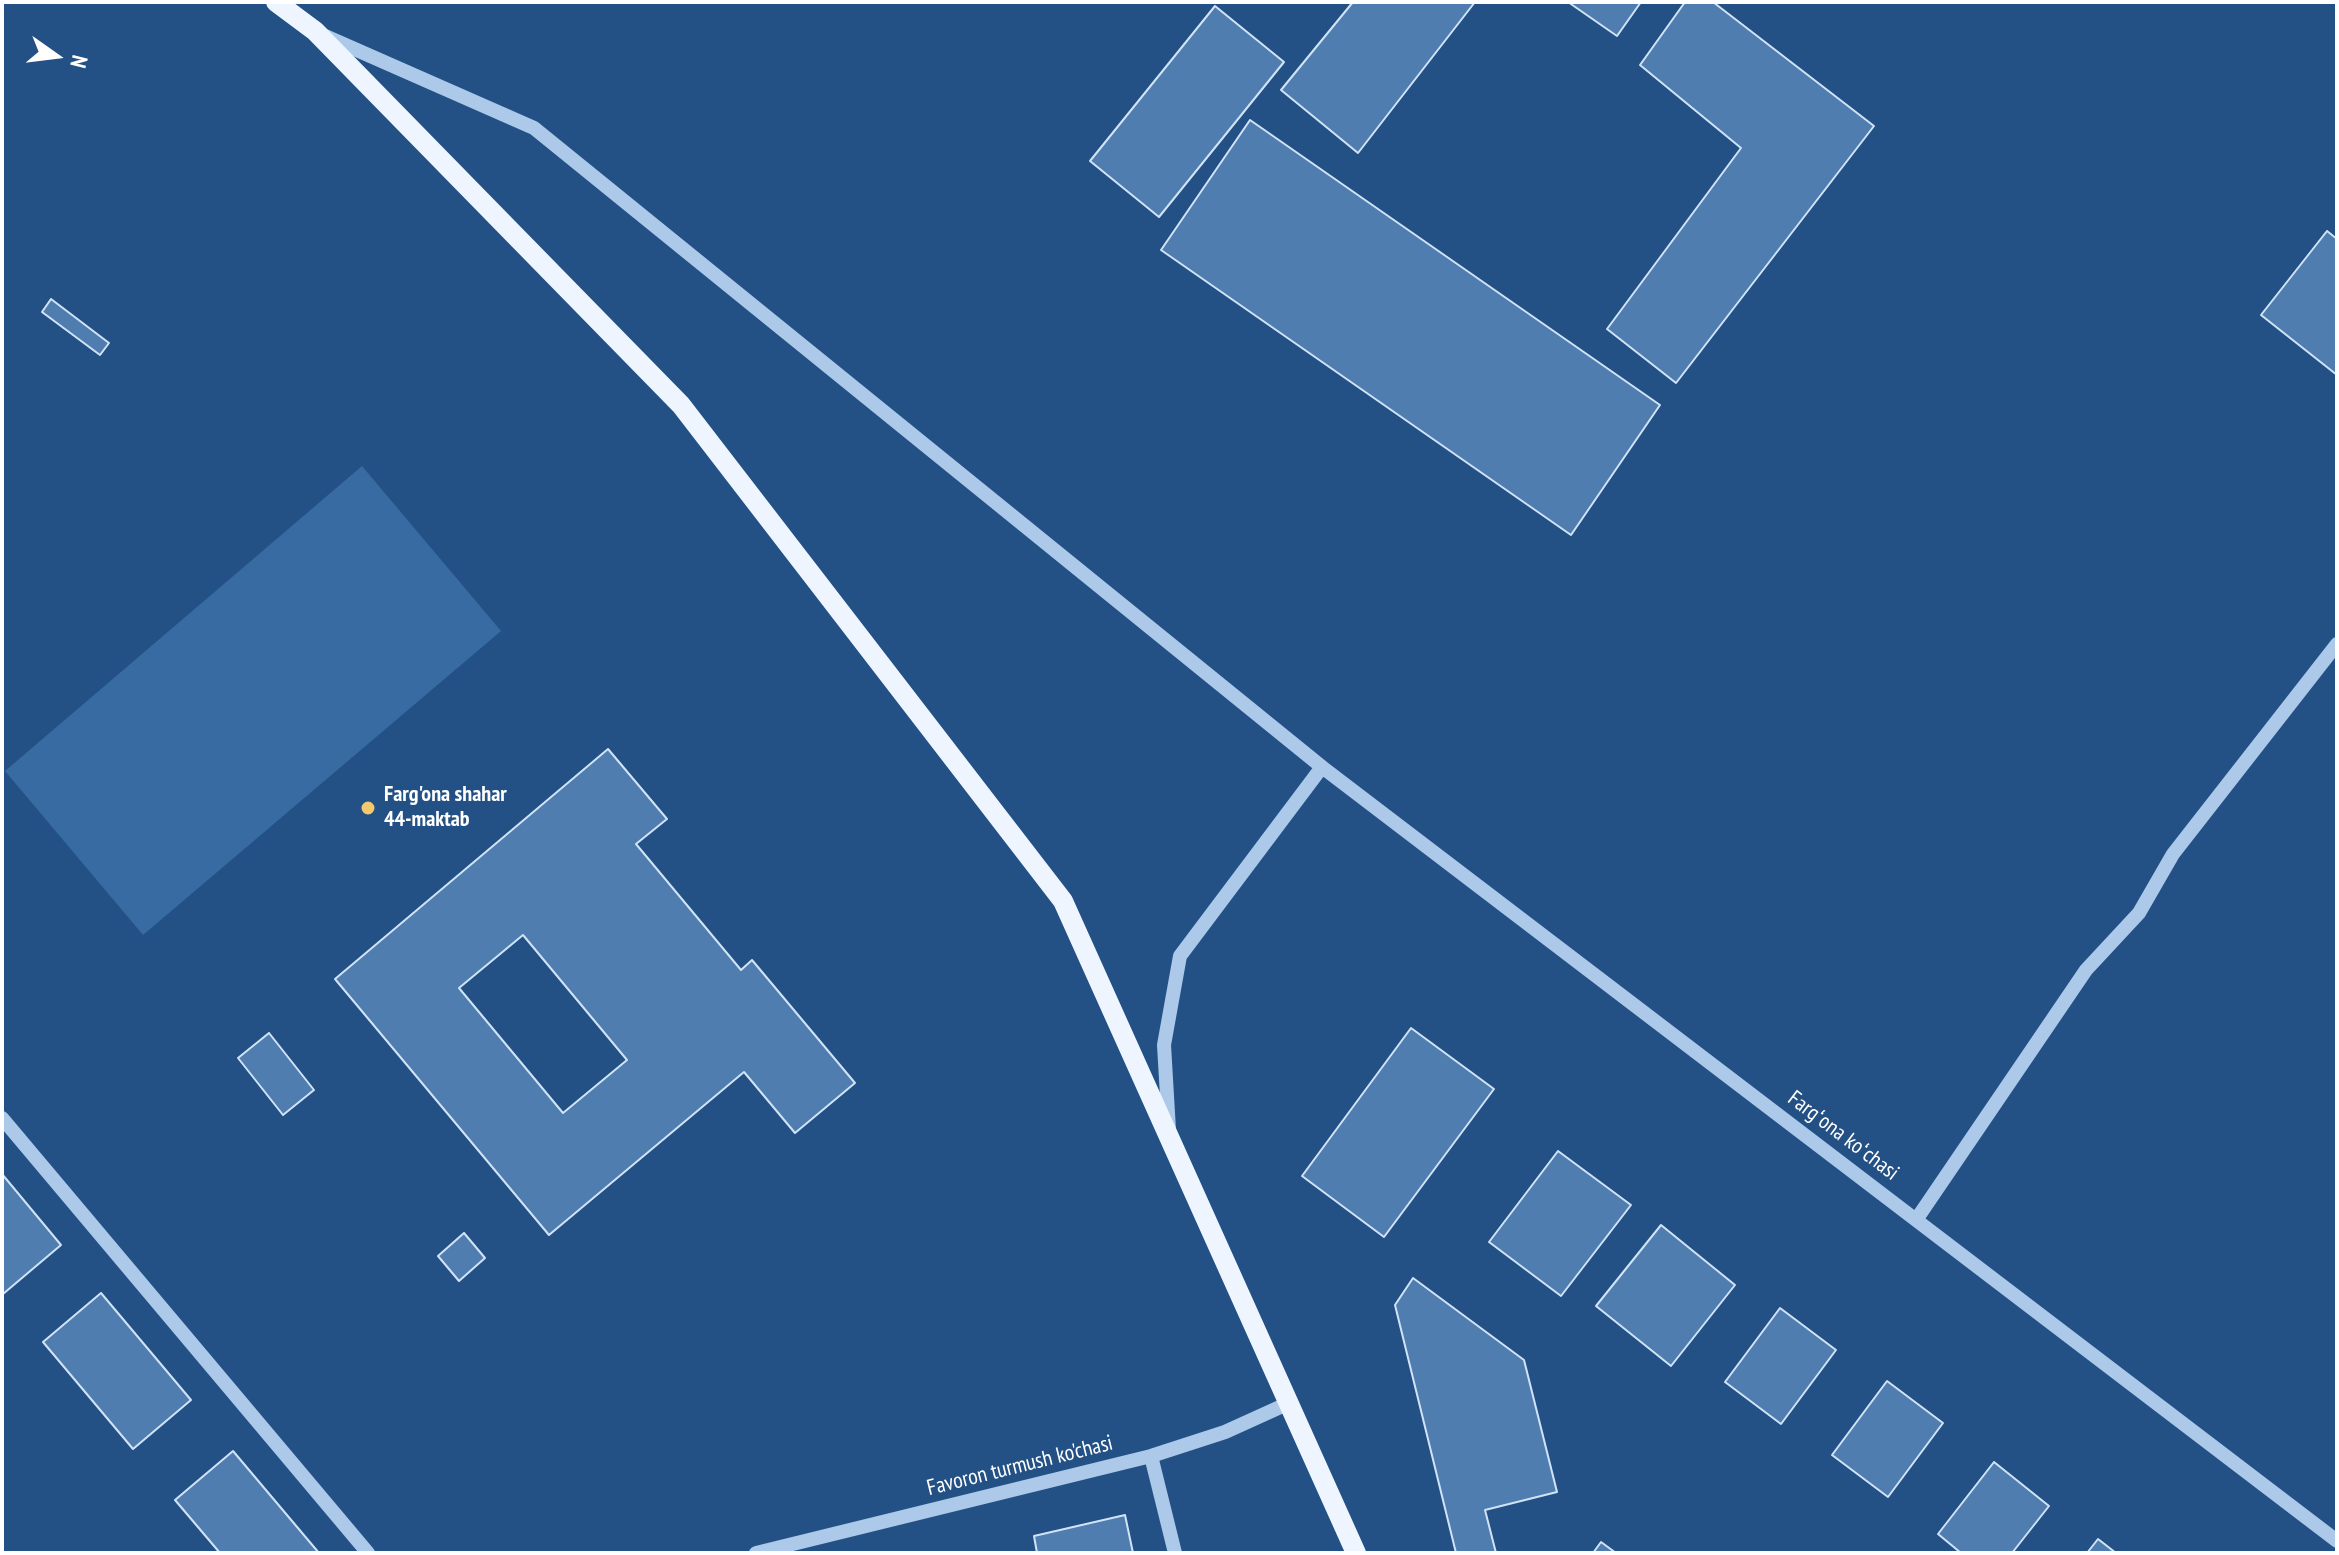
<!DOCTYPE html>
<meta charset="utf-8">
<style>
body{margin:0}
#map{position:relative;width:2339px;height:1555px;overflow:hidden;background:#235185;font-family:"PT Sans Narrow",sans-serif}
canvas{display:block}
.frame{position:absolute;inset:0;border:4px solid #fff;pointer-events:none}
.north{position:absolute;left:16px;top:16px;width:80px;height:80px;-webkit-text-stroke:6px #235185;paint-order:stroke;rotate:104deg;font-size:22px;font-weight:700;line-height:32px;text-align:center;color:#fff}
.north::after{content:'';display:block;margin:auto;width:28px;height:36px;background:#fff;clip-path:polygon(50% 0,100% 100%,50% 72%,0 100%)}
</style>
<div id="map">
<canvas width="2339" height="1555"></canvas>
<div class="frame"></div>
<div class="north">N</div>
</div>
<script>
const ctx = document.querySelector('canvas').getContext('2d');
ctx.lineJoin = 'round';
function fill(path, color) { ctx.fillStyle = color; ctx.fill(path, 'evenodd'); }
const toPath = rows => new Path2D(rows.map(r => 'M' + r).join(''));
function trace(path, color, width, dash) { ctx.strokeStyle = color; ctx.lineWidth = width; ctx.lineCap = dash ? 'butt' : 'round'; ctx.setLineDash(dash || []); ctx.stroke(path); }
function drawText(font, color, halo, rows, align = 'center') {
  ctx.font = font + ' "PT Sans Narrow",sans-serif'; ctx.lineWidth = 7; ctx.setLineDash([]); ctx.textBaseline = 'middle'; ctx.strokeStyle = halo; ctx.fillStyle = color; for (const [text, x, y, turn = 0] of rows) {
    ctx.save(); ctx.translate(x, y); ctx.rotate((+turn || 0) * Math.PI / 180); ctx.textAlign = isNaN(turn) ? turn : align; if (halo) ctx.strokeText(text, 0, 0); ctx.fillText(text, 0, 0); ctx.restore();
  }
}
const green = toPath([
 [362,466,501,631,143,935,5,771]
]);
const building = toPath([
 [1353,2,1475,2,1358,153,1281,90,1353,2],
 [1568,2,1641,2,1617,36,1568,2],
 [1685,2,1713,2,1874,126,1676,383,1607,329,1741,148,1640,65,1685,2],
 [1215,6,1284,62,1159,217,1090,161,1215,6],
 [1250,120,1660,405,1571,535,1161,250,1250,120],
 [2327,231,2337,239,2337,375,2261,315,2327,231],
 [51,299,109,343,100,355,42,312,51,299],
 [608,749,667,819,636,844,741,970,752,960,855,1083,795,1133,744,1072,549,1235,335,979,608,749],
 [523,935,627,1060,563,1113,459,988,523,935],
 [1411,1028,1494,1089,1384,1237,1302,1176,1411,1028],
 [269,1033,314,1090,283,1115,238,1058,269,1033],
 [1558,1151,1631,1205,1561,1296,1489,1242,1558,1151],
 [2,1174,61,1245,3,1294,2,1293,2,1174],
 [1661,1225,1735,1285,1671,1366,1596,1306,1661,1225],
 [464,1233,485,1258,459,1281,438,1256,464,1233],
 [1413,1278,1524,1360,1557,1492,1485,1510,1496,1553,1456,1553,1395,1305,1413,1278],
 [101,1293,191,1400,133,1449,43,1342,101,1293],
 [1780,1308,1836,1350,1781,1424,1725,1382,1780,1308],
 [1887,1381,1943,1423,1888,1497,1832,1455,1887,1381],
 [233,1451,319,1553,220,1553,175,1500,233,1451],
 [1994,1462,2049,1506,2012,1553,1961,1553,1938,1534,1994,1462],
 [1125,1515,1133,1553,1037,1553,1034,1536,1125,1515],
 [2098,1539,2116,1553,2087,1553,2098,1539],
 [1601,1542,1616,1553,1593,1553,1601,1542]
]);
const minor = toPath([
 [325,36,534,128,1322,767,2337,1541],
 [2,1118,368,1553],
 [1169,1130,1164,1045,1180,956,1322,767],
 [1916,1220,2086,970,2139,913,2173,854,2337,644],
 [1151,1456,1175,1553],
 [756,1553,1151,1456,1225,1432,1289,1403]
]);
const major = toPath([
 [276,2,315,31,681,405,1063,901,1356,1553]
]);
const markers = [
 [368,808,8,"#f4c96e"]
];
const poiNames = [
 ["Farg'ona shahar",384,795],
 ["44-maktab",384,820]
];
const streetNames = [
 ["Fargʻona koʻchasi",1843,1136,37],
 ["Favoron turmush ko'chasi",1020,1466,-14]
];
fill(green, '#376ba2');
fill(building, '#507daf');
trace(building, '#d0e3f7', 2);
trace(minor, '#acc9e9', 14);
trace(major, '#eef5fe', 20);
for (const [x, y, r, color] of markers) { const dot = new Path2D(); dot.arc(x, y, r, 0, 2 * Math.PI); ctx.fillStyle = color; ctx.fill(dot); trace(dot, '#235185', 3); }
drawText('bold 22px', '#fff', '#235185', poiNames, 'left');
drawText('22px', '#fff', '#235185', streetNames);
</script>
